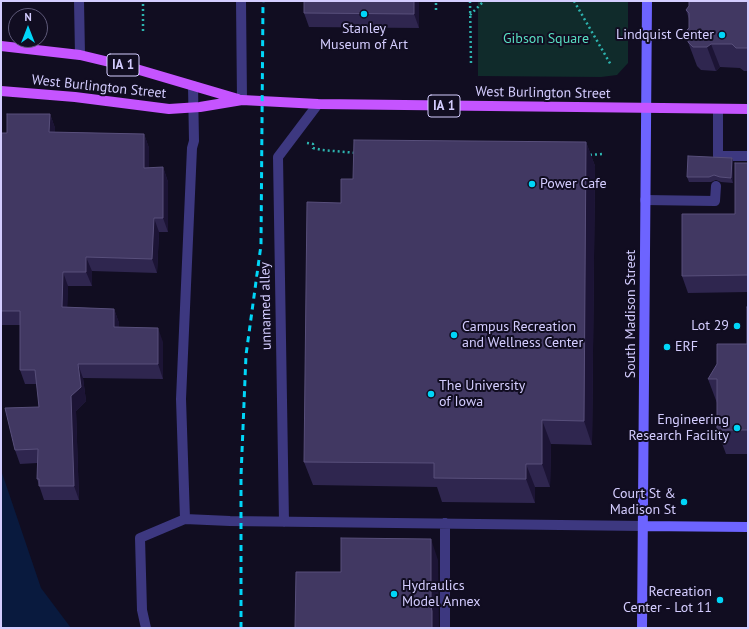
<!DOCTYPE html>
<style>
body{margin:0}
#map{position:relative;width:749px;height:629px;overflow:hidden;background:#110d21;font-family:"PT Sans",sans-serif}
canvas{display:block}
.frame{position:absolute;inset:0;border:2px solid #d4cdff;pointer-events:none}
.north{position:absolute;left:8px;top:8px;width:40px;height:40px;box-sizing:border-box;background:#110d21;border:1px solid #5f5a7a;border-radius:50%;rotate:0deg;font-size:11px;font-weight:700;line-height:16px;text-align:center;color:#d4cdff}
.north::after{content:'';display:block;margin:auto;width:14px;height:18px;background:#00d6f8;clip-path:polygon(50% 0,100% 100%,50% 72%,0 100%)}
</style>
<div id="map">
<canvas width="749" height="629"></canvas>
<div class="frame"></div>
<div class="north">N</div>
</div>
<script>
const ctx = document.querySelector('canvas').getContext('2d');
ctx.lineJoin = 'round';
function fill(path, color) { ctx.fillStyle = color; ctx.fill(path, 'evenodd'); }
const toPath = rows => new Path2D(rows.map(r => 'M' + r).join(''));
function trace(path, color, width, dash) { ctx.strokeStyle = color; ctx.lineWidth = width; ctx.lineCap = dash ? 'butt' : 'round'; ctx.setLineDash(dash || []); ctx.stroke(path); }
function drawText(font, color, halo, rows, align = 'center') {
  ctx.font = font + ' "PT Sans",sans-serif'; ctx.lineWidth = 4; ctx.setLineDash([]); ctx.textBaseline = 'middle'; ctx.strokeStyle = halo; ctx.fillStyle = color; for (const [text, x, y, turn = 0] of rows) {
    ctx.save(); ctx.translate(x, y); ctx.rotate((+turn || 0) * Math.PI / 180); ctx.textAlign = isNaN(turn) ? turn : align; if (halo) ctx.strokeText(text, 0, 0); ctx.fillText(text, 0, 0); ctx.restore();
  }
}
const green = toPath([
 [478,1,628,1,628,63,617,75,601,77,478,76]
]);
const water = toPath([
 [1,470,41,588,71,628,1,628]
]);
const path = toPath([
 [470,1,471,64],
 [574,1,611,65],
 [436,10,436,1],
 [470,15,484,1],
 [143,31,143,1],
 [307,143,313,144,313,148,322,150,357,153],
 [590,155,603,154]
]);
const lane = toPath([
 [79,1,80,55],
 [241,1,242,100],
 [718,109,718,156,748,156],
 [645,200,715,201,716,186],
 [185,519,230,521,643,526],
 [284,522,278,157,318,104],
 [146,628,142,610,140,538,185,519,181,399,192,148,194,141,193,86],
 [445,628,445,523]
]);
const secondary = toPath([
 [643,526,748,527],
 [642,628,647,1]
]);
const primary = toPath([
 [1,46,80,55,126,66,238,99],
 [1,91,75,97,169,109,200,107,242,100,318,104,748,109]
]);
const rail = toPath([
 [241,628,241,476,246,355,261,245,263,1]
]);
const wall = toPath([
 [304,1,419,1,419,28,309,27,304,13],
 [748,1,748,71,744,71,740,68,720,67,716,71,701,70,697,66,688,42,688,38,686,31,689,28,689,19,686,10,689,6],
 [50,114,55,128,55,132,144,134,149,148,149,168,163,167,168,182,168,232,159,232,157,273,92,271,92,286,68,286,67,307,114,309,119,323,119,327,163,342,163,379,83,378,86,401,76,411,79,500,44,500,37,479,37,463,20,464,15,450,39,407,37,384,25,384,20,370,20,325,1,325,1,133,7,133],
 [586,142,595,166,592,445,551,444,550,487,535,487,535,503,442,502,437,487,313,485,304,462,341,203],
 [732,158,733,162,733,183,721,182,716,180,711,182,689,182,687,177],
 [748,163,748,292,688,293,682,276,735,214],
 [748,307,748,454,726,454,717,430,717,403,708,379,747,344]
]);
const shadedWall = toPath([
 [414,1,419,1,419,28,414,14],
 [711,44,720,67,716,71,707,47],
 [50,114,55,128,55,146,49,132],
 [144,134,149,148,149,183,144,168],
 [586,142,595,166,592,445,584,421],
 [732,158,733,162,733,183,731,178],
 [163,167,168,182,168,232,163,218],
 [154,218,159,232,157,273,152,259],
 [86,257,92,271,92,286,86,272],
 [63,272,68,286,67,321,62,307],
 [114,309,119,323,119,341,114,327],
 [158,328,163,342,163,379,158,364],
 [78,364,83,378,86,401,76,411,79,500,74,486,71,396],
 [542,420,551,444,550,487,542,464],
 [526,464,535,487,535,503,526,479],
 [431,539,438,560,439,628,432,628,431,607]
]);
const building = toPath([
 [304,1,414,1,414,14,304,13,304,1],
 [689,1,748,1,748,48,736,48,732,44,711,44,707,47,693,47,688,42,688,34,686,31,689,28,689,13,686,10,689,6,689,1],
 [7,114,50,114,49,132,144,134,144,168,163,167,163,218,154,218,152,259,86,257,86,272,63,272,62,307,114,309,114,327,158,328,158,364,78,364,81,387,71,396,74,486,39,486,39,479,37,479,38,449,15,450,5,408,39,407,35,370,20,370,20,311,1,311,1,133,7,133,7,114],
 [354,140,586,142,584,421,542,420,542,464,526,464,526,479,434,478,434,463,304,462,307,202,341,203,341,179,353,179,354,140],
 [688,156,732,158,731,178,720,177,714,175,709,177,687,177,688,156],
 [735,163,748,163,748,275,682,276,682,214,735,214,735,163],
 [747,307,748,307,748,430,717,430,717,379,708,379,717,364,717,344,747,344,747,307],
 [341,538,431,539,431,607,432,611,432,628,295,628,296,572,341,572,341,538]
]);
const markers = [
 [364,14,4,"#00d6f8"],
 [722,35,4,"#00d6f8"],
 [532,184,4,"#00d6f8"],
 [737,326,4,"#00d6f8"],
 [454,335,4,"#00d6f8"],
 [667,347,4,"#00d6f8"],
 [431,394,4,"#00d6f8"],
 [737,428,4,"#00d6f8"],
 [684,502,4,"#00d6f8"],
 [394,594,4,"#00d6f8"],
 [720,600,4,"#00d6f8"]
];
const shields = [
 [123,65,32],
 [444,106,32]
];
const shieldNames = [
 ["IA 1",123,65],
 ["IA 1",444,106]
];
const poiNames = [
 ["Stanley",364,29,"center"],
 ["Museum of Art",364,45,"center"],
 ["Lindquist Center",714,35],
 ["Power Cafe",540,184,"left"],
 ["Lot 29",729,326],
 ["Campus Recreation",462,327,"left"],
 ["and Wellness Center",462,343,"left"],
 ["ERF",675,347,"left"],
 ["The University",439,386,"left"],
 ["of Iowa",439,402,"left"],
 ["Engineering",729,420],
 ["Research Facility",729,436],
 ["Court St &",676,494],
 ["Madison St",676,510],
 ["Hydraulics",402,586,"left"],
 ["Model Annex",402,602,"left"],
 ["Recreation",712,592],
 ["Center - Lot 11",712,608]
];
const parkNames = [
 ["Gibson Square",546,39]
];
const streetNames = [
 ["West Burlington Street",99,87,6],
 ["West Burlington Street",543,93,1],
 ["unnamed alley",266,306,-91],
 ["South Madison Street",631,314,-90]
];
fill(green, '#102b2b');
fill(water, '#091a3e');
trace(path, '#2db3af', 2.5, [2, 3]);
trace(lane, '#3d3880', 10);
trace(secondary, '#6d64ff', 10);
trace(primary, '#c554ff', 10);
trace(rail, '#00d6f8', 3, [6, 5]);
fill(wall, '#2f264f');
fill(shadedWall, '#1c1435');
fill(building, '#413862');
trace(building, '#584f7b', 1);
for (const [x, y, r, color] of markers) { const dot = new Path2D(); dot.arc(x, y, r, 0, 2 * Math.PI); ctx.fillStyle = color; ctx.fill(dot); trace(dot, '#110d21', 1.5); }
for (const [x, y, w] of shields) { const box = new Path2D(); box.roundRect(x - w / 2, y - 11, w, 22, 3); ctx.fillStyle = '#110d21'; ctx.fill(box); trace(box, '#d4cdff', 1); }
drawText('bold 13px', '#d4cdff', null, shieldNames);
drawText('14px', '#d4cdff', '#110d21', poiNames, 'right');
drawText('14px', '#59dfc2', '#110d21', parkNames);
drawText('14px', '#d4cdff', '#110d21', streetNames);
</script>
